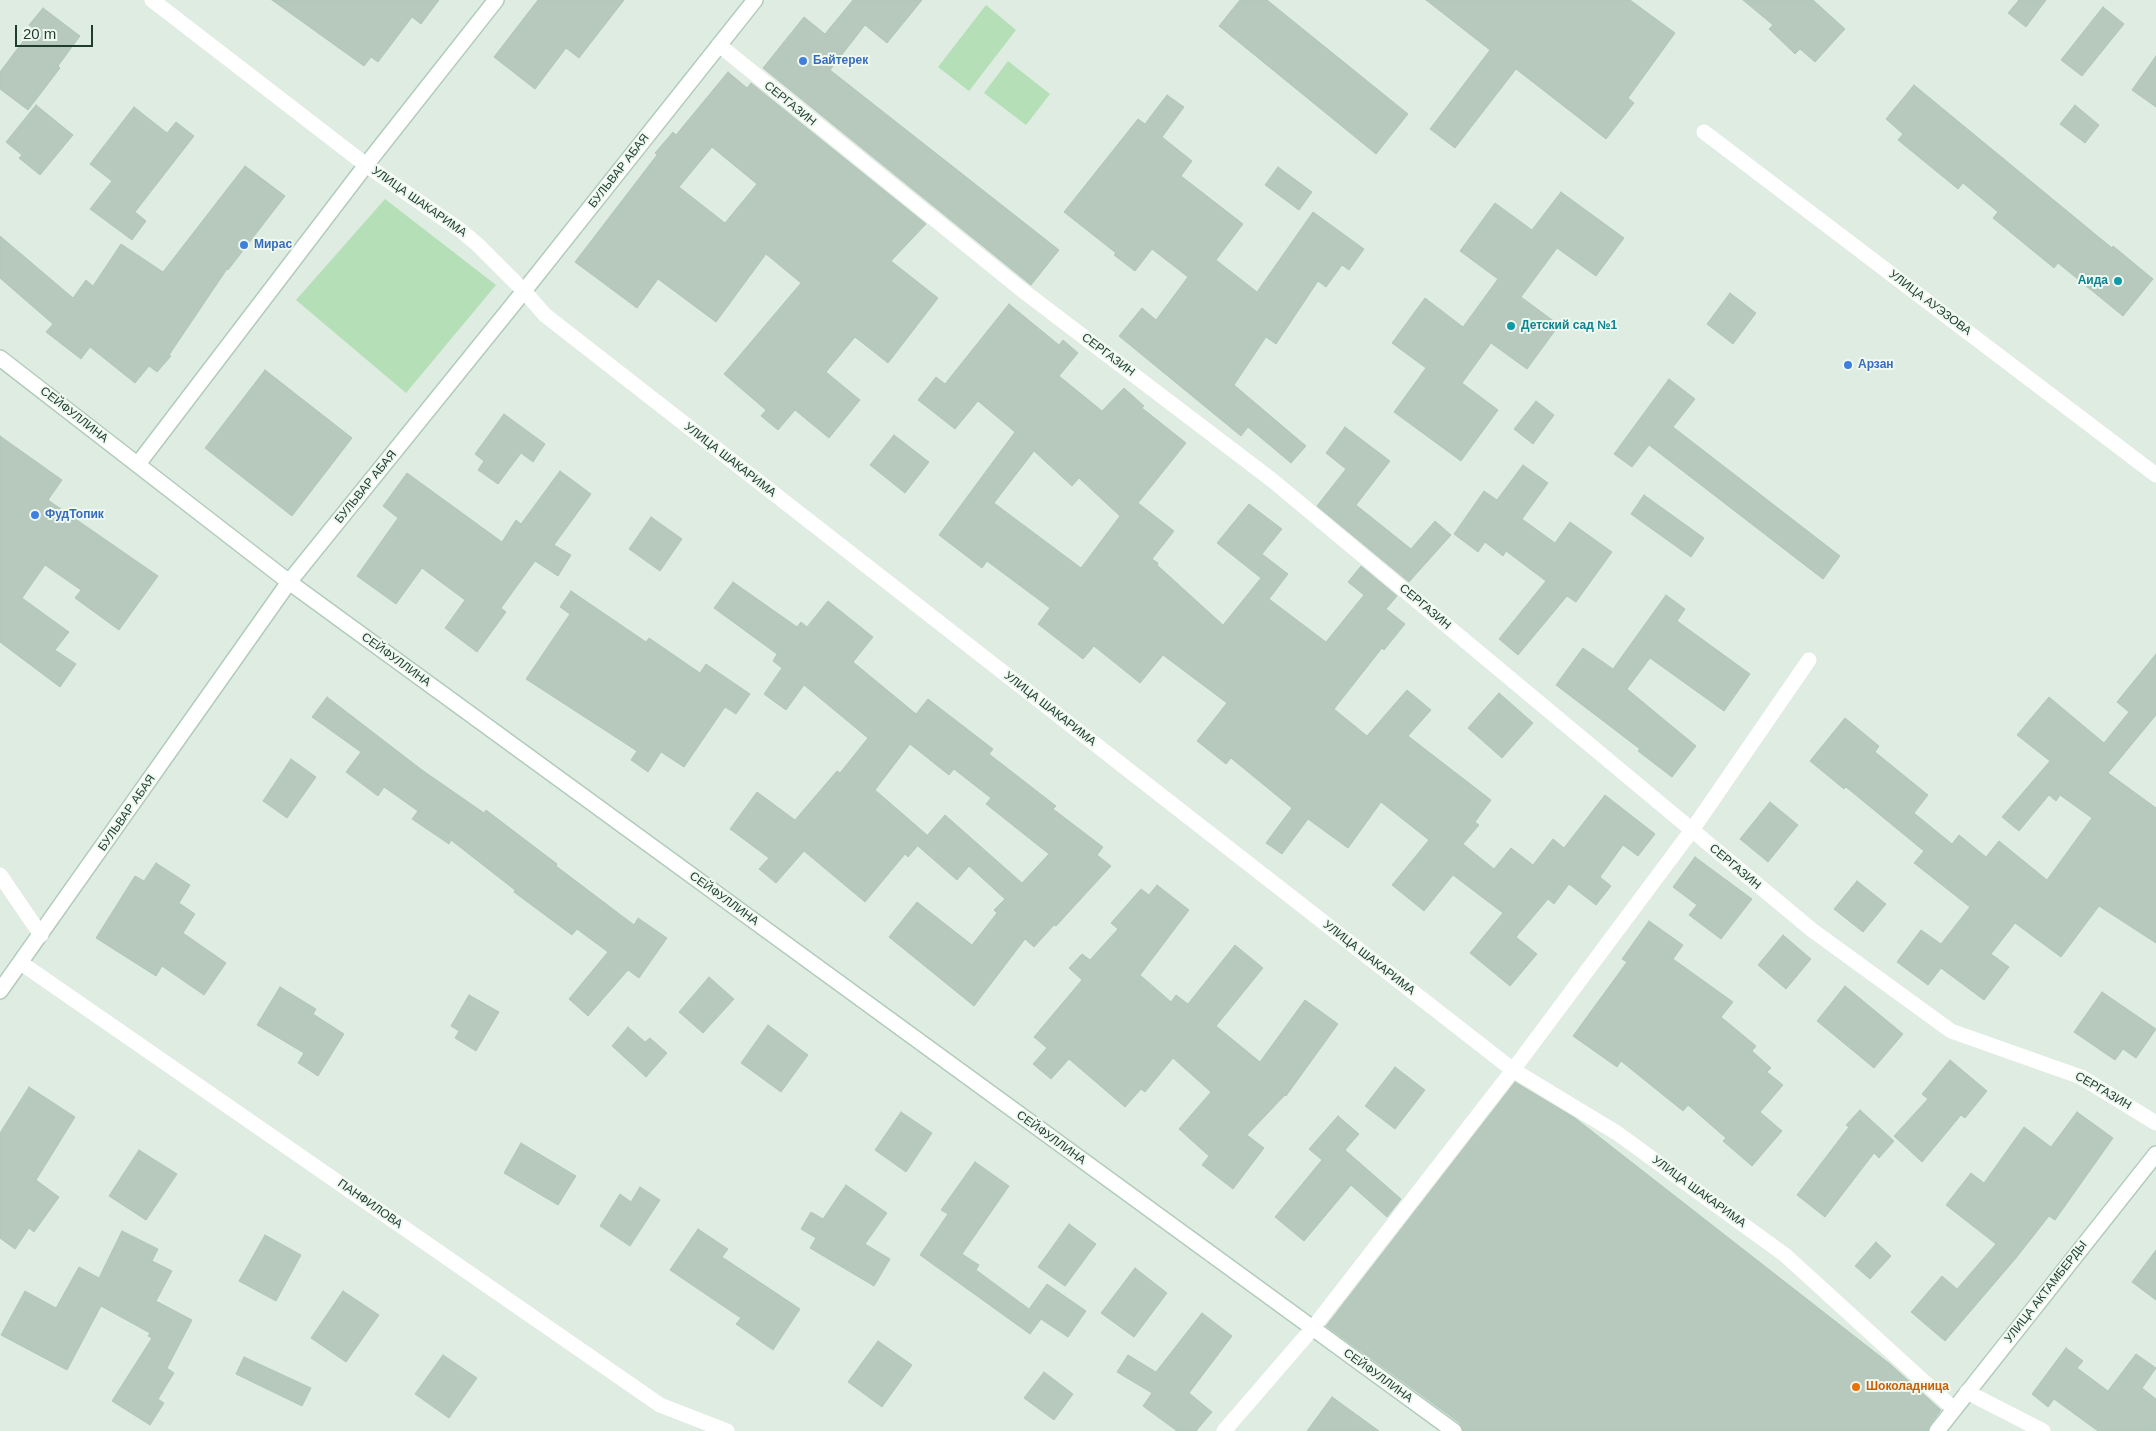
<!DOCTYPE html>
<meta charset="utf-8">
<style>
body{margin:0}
#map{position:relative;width:2156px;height:1431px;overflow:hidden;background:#dfece2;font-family:Arial,sans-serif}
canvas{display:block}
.scale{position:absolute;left:15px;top:25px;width:78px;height:22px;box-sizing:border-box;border:2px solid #1e3d2d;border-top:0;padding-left:6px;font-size:15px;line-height:18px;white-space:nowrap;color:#1e3d2d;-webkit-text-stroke:4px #eff8f1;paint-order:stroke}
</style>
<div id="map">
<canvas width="2156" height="1431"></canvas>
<div class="scale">20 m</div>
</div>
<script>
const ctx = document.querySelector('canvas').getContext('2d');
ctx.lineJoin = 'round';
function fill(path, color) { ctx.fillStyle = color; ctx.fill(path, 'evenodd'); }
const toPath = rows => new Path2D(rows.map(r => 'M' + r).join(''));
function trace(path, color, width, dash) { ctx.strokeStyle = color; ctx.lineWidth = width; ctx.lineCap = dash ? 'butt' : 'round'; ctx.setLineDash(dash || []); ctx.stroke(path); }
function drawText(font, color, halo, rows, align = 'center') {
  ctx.font = font + ' Arial,sans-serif'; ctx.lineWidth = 4; ctx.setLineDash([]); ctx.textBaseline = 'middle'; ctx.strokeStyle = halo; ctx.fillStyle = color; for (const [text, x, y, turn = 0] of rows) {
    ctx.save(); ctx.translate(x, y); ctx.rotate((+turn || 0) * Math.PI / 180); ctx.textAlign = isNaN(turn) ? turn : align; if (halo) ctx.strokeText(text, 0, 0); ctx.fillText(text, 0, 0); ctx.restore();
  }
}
const green = toPath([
 [986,5,1016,30,969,91,938,67],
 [1008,61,1050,94,1026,125,984,93],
 [385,199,496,285,406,393,296,300]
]);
const building = toPath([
 [272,0,439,0,421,24,412,17,378,62,371,57,364,66,272,0],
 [538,0,624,0,579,58,566,48,535,89,494,57,538,0],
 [853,0,922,0,887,43,865,25,830,70,1059,250,1031,285,763,68,804,17,825,34,853,0],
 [1240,0,1267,0,1408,114,1376,154,1219,26,1240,0],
 [1426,0,1630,0,1675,33,1628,98,1634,103,1606,139,1516,69,1455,148,1430,129,1490,50,1426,0],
 [1743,0,1813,0,1845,29,1815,62,1800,49,1795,54,1769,29,1773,25,1743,0],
 [2019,0,2046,0,2026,27,2008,13,2019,0],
 [2103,7,2124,24,2082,76,2061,60,2103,7],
 [43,8,80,36,58,66,60,68,28,110,0,89,0,72,33,28,29,25,43,8],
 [2156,56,2156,107,2132,90,2156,56],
 [728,72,747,88,751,83,926,224,891,261,938,298,888,363,855,337,826,372,860,400,829,438,795,410,778,430,761,416,766,410,724,374,801,283,766,254,716,322,658,279,637,308,575,262,657,155,655,153,673,132,676,135,728,72],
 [712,147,757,184,725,223,679,187,712,147],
 [1914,85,2112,248,2113,246,2153,279,2123,316,2058,263,2054,268,1993,218,1998,212,1963,183,1958,189,1898,140,1903,134,1886,119,1914,85],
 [1167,95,1184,107,1162,137,1192,161,1181,176,1243,224,1216,260,1257,292,1313,212,1364,249,1349,270,1342,265,1326,287,1318,281,1276,344,1266,337,1234,385,1306,446,1291,463,1248,427,1241,436,1119,336,1142,308,1156,320,1188,277,1152,249,1135,271,1114,255,1116,253,1064,212,1138,119,1145,124,1167,95],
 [36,105,73,135,40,175,19,158,22,155,6,142,36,105],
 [2075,105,2099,125,2085,143,2060,124,2075,105],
 [134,107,167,133,176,122,194,136,135,212,146,221,132,240,90,209,112,181,90,164,134,107],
 [245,166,285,196,228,270,227,269,169,355,171,356,157,372,149,366,135,383,90,347,81,359,46,332,53,324,0,278,0,236,73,298,86,280,93,286,121,244,163,272,245,166],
 [1278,167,1312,192,1299,210,1265,185,1278,167],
 [1561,192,1624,238,1596,276,1557,248,1521,297,1559,325,1527,369,1491,343,1462,383,1498,410,1461,461,1394,412,1426,368,1392,343,1425,298,1463,327,1498,279,1460,251,1495,203,1532,230,1561,192],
 [1730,293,1756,313,1733,344,1707,324,1730,293],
 [1009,304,1059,345,1063,340,1078,353,1059,376,1102,411,1124,388,1144,406,1142,408,1186,443,1138,503,1174,531,1152,559,1158,563,1157,565,1223,625,1261,578,1217,543,1249,504,1282,529,1262,554,1288,574,1269,599,1326,642,1364,595,1348,582,1361,566,1397,596,1386,609,1405,624,1384,650,1382,648,1334,709,1367,736,1407,690,1431,710,1408,736,1491,800,1475,822,1479,825,1463,844,1494,869,1511,848,1533,865,1553,839,1564,848,1605,795,1655,834,1638,856,1623,845,1600,877,1611,886,1596,905,1569,884,1554,904,1548,899,1516,937,1537,954,1510,986,1470,953,1503,913,1453,875,1424,911,1392,885,1429,840,1381,802,1348,848,1308,819,1282,854,1266,843,1292,808,1231,758,1226,764,1197,741,1227,703,1163,655,1140,683,1094,646,1083,659,1038,624,1050,608,987,561,982,568,939,535,1015,432,978,401,955,429,918,400,936,377,945,384,1009,304],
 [1034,451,1072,486,1079,478,1120,516,1081,568,994,503,1034,451],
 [265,370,352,438,292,516,205,448,265,370],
 [1669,379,1695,399,1673,427,1840,556,1823,579,1649,445,1632,467,1614,454,1669,379],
 [1536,401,1554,415,1533,444,1514,429,1536,401],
 [504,414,545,444,533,462,521,453,498,484,478,470,484,461,475,454,504,414],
 [1345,427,1390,461,1356,505,1411,549,1435,521,1451,535,1409,582,1317,506,1346,469,1326,453,1345,427],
 [894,435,929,462,905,493,870,465,894,435],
 [0,436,62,480,48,500,158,576,119,630,75,598,81,590,45,565,22,598,69,632,55,650,76,664,60,687,0,642,0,436],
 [1523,465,1548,483,1522,519,1555,543,1570,522,1612,552,1576,602,1567,596,1518,655,1499,639,1546,581,1506,551,1503,556,1485,542,1478,552,1454,534,1484,491,1497,500,1523,465],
 [560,471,591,494,554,545,571,555,558,576,535,561,501,608,506,612,477,652,445,628,465,600,422,568,396,604,357,576,398,518,383,506,407,473,502,542,516,520,521,524,560,471],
 [1644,495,1704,538,1691,557,1631,514,1644,495],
 [651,517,682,539,660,571,629,549,651,517],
 [733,582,797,627,801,622,807,627,828,601,873,637,853,662,916,714,928,699,993,749,989,754,1056,806,1053,809,1103,847,1097,855,1111,866,1056,926,1054,925,1034,947,1025,939,974,1006,889,937,917,902,972,945,997,913,994,910,1005,899,969,866,957,880,918,846,945,815,1022,883,1049,854,986,804,991,798,954,769,949,775,910,744,875,790,927,835,908,857,905,854,865,902,804,851,776,883,759,869,769,858,730,829,757,792,795,820,837,771,840,773,868,738,804,685,786,710,764,694,782,668,773,661,777,654,714,608,733,582],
 [571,591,646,642,649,638,700,673,706,664,750,694,736,714,725,707,684,767,661,752,648,772,631,760,637,751,526,679,570,614,560,607,571,591],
 [1666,595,1685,609,1677,621,1750,674,1724,711,1650,658,1627,689,1696,746,1672,777,1638,751,1640,749,1556,685,1583,648,1613,669,1666,595],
 [2156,654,2156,715,2108,773,2156,808,2156,943,2099,906,2061,957,2015,923,1991,954,2009,967,1984,1000,1941,968,1928,985,1897,962,1921,930,1941,944,1970,907,1914,863,1924,851,1846,787,1844,789,1810,761,1845,718,1879,746,1875,752,1928,795,1914,813,1952,844,1959,835,1986,857,1999,841,2047,880,2092,818,2060,795,2056,801,2049,795,2019,831,2002,817,2050,761,2017,735,2049,697,2104,743,2129,712,2117,702,2156,654],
 [1499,693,1533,723,1502,758,1468,728,1499,693],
 [327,697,422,770,484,813,486,810,557,864,556,866,634,925,638,918,667,938,639,978,628,970,588,1016,569,999,608,952,577,929,572,935,514,892,515,890,451,840,449,844,412,819,418,811,384,787,378,796,346,772,361,752,312,717,327,697],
 [291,759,316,777,287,818,263,801,291,759],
 [1770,802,1798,825,1768,862,1740,839,1770,802],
 [1695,857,1752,899,1721,939,1689,915,1697,905,1673,887,1695,857],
 [156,863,190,885,179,903,195,914,183,933,226,963,204,995,162,966,156,976,96,938,135,876,144,881,156,863],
 [1857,881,1886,904,1863,932,1834,909,1857,881],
 [1157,885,1189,910,1140,975,1171,1002,1176,995,1188,1004,1235,945,1263,968,1216,1026,1260,1062,1305,1000,1338,1024,1286,1096,1285,1095,1247,1135,1264,1148,1233,1189,1202,1165,1209,1156,1179,1129,1211,1092,1173,1058,1145,1092,1141,1089,1125,1107,1069,1059,1051,1079,1033,1064,1047,1048,1034,1037,1082,980,1069,968,1082,954,1090,960,1118,929,1111,923,1141,889,1149,895,1157,885],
 [1649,921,1683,945,1673,959,1733,1002,1721,1017,1756,1046,1752,1051,1771,1068,1767,1072,1783,1085,1760,1112,1782,1131,1752,1166,1723,1141,1726,1138,1688,1105,1683,1111,1621,1061,1617,1067,1573,1036,1627,962,1622,959,1649,921],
 [1783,935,1811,959,1786,989,1758,965,1783,935],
 [709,977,734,999,703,1033,679,1012,709,977],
 [1845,986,1903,1034,1874,1068,1817,1021,1845,986],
 [280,987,316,1009,313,1014,344,1034,318,1076,298,1063,304,1053,257,1025,280,987],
 [2102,992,2156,1029,2136,1058,2123,1049,2115,1060,2074,1032,2102,992],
 [469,995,499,1012,476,1051,455,1038,459,1031,451,1026,469,995],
 [768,1025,808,1055,781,1092,741,1063,768,1025],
 [628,1027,645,1042,650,1038,667,1053,646,1077,612,1046,628,1027],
 [1950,1060,1987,1091,1965,1118,1961,1115,1922,1162,1894,1136,1928,1099,1922,1094,1950,1060],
 [1395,1067,1425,1090,1395,1129,1365,1106,1395,1067],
 [1515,1082,1575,1118,1890,1364,1941,1410,1930,1425,1928,1431,1463,1431,1460,1423,1326,1326,1515,1082],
 [29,1087,75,1117,36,1180,59,1197,34,1232,29,1228,15,1249,0,1238,0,1133,29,1087],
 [1860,1110,1894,1141,1879,1158,1874,1153,1825,1217,1797,1195,1849,1127,1846,1125,1860,1110],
 [901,1112,932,1133,906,1172,875,1150,901,1112],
 [2077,1112,2113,1138,2055,1220,2049,1216,2016,1258,1945,1341,1911,1312,1942,1276,1957,1289,1996,1244,1946,1205,1971,1173,1984,1183,2024,1127,2051,1147,2077,1112],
 [1338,1116,1359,1134,1345,1150,1401,1199,1387,1217,1351,1185,1304,1241,1275,1217,1322,1160,1309,1149,1338,1116],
 [521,1143,576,1176,558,1205,504,1173,521,1143],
 [139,1150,177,1174,146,1220,109,1196,139,1150],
 [975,1162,1009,1186,962,1254,979,1265,976,1270,1029,1309,1047,1284,1086,1311,1068,1337,1041,1319,1030,1334,920,1255,948,1214,941,1210,975,1162],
 [846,1185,887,1213,865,1244,890,1259,874,1286,810,1248,816,1238,801,1229,811,1212,823,1219,846,1185],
 [640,1187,660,1200,630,1246,600,1226,620,1194,631,1202,640,1187],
 [1069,1224,1096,1244,1065,1286,1038,1267,1069,1224],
 [698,1229,728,1249,722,1257,800,1309,773,1350,736,1324,741,1318,670,1270,698,1229],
 [122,1231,158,1249,152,1261,172,1271,156,1301,192,1320,167,1368,174,1373,158,1399,164,1403,150,1425,112,1401,152,1338,148,1336,150,1333,101,1306,67,1370,1,1335,25,1291,56,1308,79,1267,99,1278,122,1231],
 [265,1235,301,1255,276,1301,239,1281,265,1235],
 [1876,1242,1891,1256,1870,1279,1855,1266,1876,1242],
 [2156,1250,2156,1300,2132,1282,2156,1250],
 [1135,1268,1167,1293,1134,1337,1101,1313,1135,1268],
 [343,1291,379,1315,346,1362,311,1338,343,1291],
 [1202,1313,1232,1336,1189,1393,1212,1412,1196,1431,1177,1431,1143,1406,1152,1393,1117,1372,1128,1355,1156,1372,1202,1313],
 [878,1341,912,1365,882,1407,848,1382,878,1341],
 [2066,1348,2083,1361,2077,1368,2108,1391,2136,1354,2156,1368,2142,1388,2156,1399,2156,1431,2098,1431,2054,1399,2048,1407,2032,1394,2066,1348],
 [443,1355,477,1378,449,1418,415,1394,443,1355],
 [244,1357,311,1388,302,1406,236,1374,244,1357],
 [1044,1372,1073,1394,1054,1420,1024,1398,1044,1372],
 [1332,1397,1379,1431,1307,1431,1332,1397]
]);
const street = toPath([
 [152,0,366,165,460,230,477,244,524,291,545,315,1513,1070,1617,1133,1785,1255,1954,1409],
 [719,45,1022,290,1272,480,1812,930,1951,1031,2081,1077,2156,1123],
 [1704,132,2156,475],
 [0,875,41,935],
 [21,963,660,1405,727,1431],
 [1967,1392,2043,1431],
 [1224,1431,1312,1329,1513,1070,1692,830,1809,660]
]);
const secondary = toPath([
 [0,358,289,582,1454,1431],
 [138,464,366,165,496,0],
 [0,991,289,582,524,291,755,0],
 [1937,1431,2156,1154]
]);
const markers = [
 [803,61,5,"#3f7fe0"],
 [244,245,5,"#3f7fe0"],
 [2118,281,5,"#0f9aa8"],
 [1511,326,5,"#0f9aa8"],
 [1848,365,5,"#3f7fe0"],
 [35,515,5,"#3f7fe0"],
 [1856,1387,5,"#e8710a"]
];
const shopNames = [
 ["Байтерек",813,61],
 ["Мирас",254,245],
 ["Арзан",1858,365],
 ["ФудТопик",45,515]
];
const streetNames = [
 ["СЕРГАЗИН",790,104,39],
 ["БУЛЬВАР АБАЯ",619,171,-52],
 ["УЛИЦА ШАКАРИМА",419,202,35],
 ["УЛИЦА АУЭЗОВА",1930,303,37],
 ["СЕРГАЗИН",1108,355,37],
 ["СЕЙФУЛЛИНА",74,415,38],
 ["УЛИЦА ШАКАРИМА",730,460,38],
 ["БУЛЬВАР АБАЯ",366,487,-51],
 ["СЕРГАЗИН",1425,607,40],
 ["СЕЙФУЛЛИНА",396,660,36],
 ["УЛИЦА ШАКАРИМА",1050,709,38],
 ["БУЛЬВАР АБАЯ",127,813,-55],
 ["СЕРГАЗИН",1735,867,40],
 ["СЕЙФУЛЛИНА",724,899,36],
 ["УЛИЦА ШАКАРИМА",1369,958,38],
 ["СЕРГАЗИН",2103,1091,30],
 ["СЕЙФУЛЛИНА",1051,1138,36],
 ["УЛИЦА ШАКАРИМА",1699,1192,36],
 ["ПАНФИЛОВА",370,1204,35],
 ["УЛИЦА АКТАМБЕРДЫ",2046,1292,-52],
 ["СЕЙФУЛЛИНА",1378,1376,36]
];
const cultureNames = [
 ["Аида",2108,281],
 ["Детский сад №1",1521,326,"left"]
];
const foodNames = [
 ["Шоколадница",1866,1387]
];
fill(green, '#b5dfb6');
fill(building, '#b7c9bd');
trace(building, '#b0c6b8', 1);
trace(secondary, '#b1ccbb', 18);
trace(street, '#fff', 15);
trace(secondary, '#fff', 15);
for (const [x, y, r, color] of markers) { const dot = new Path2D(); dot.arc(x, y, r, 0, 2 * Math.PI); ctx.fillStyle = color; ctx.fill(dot); trace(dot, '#eff8f1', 2); }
drawText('bold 12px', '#366cbe', '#eff8f1', shopNames, 'left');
drawText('12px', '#1e3d2d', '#eff8f1', streetNames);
drawText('bold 12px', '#0d838f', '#eff8f1', cultureNames, 'right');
drawText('bold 12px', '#c56008', '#eff8f1', foodNames, 'left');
</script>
